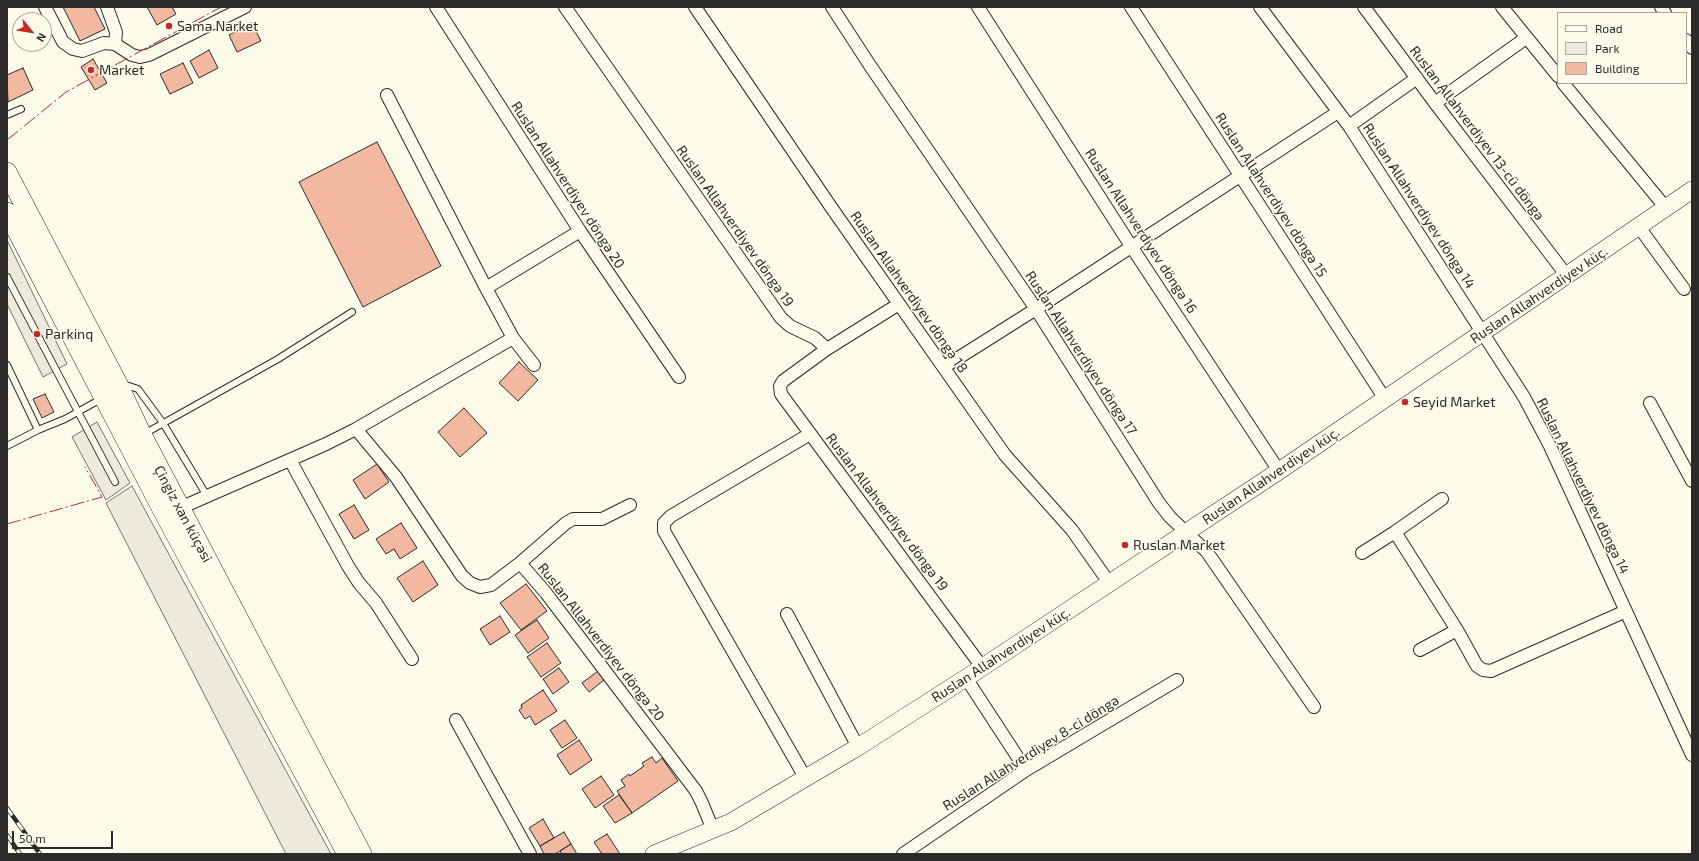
<!DOCTYPE html>
<meta charset="utf-8">
<style>
body{margin:0}
#map{position:relative;width:1699px;height:861px;overflow:hidden;background:#fdfbea;font-family:"Exo 2",sans-serif}
canvas{display:block}
.frame{position:absolute;inset:0;border:8px solid #2b2b2b;pointer-events:none}
.legend{position:absolute;left:1557px;top:12px;width:130px;height:72px;box-sizing:border-box;background:#fdfbea;border:1px solid #a9a89e;margin:0;padding:5px 7px;list-style:none;font-size:12px;color:#2b2b2b}
.legend li{display:flex;align-items:center;gap:8px;height:20px}
.legend b{width:20px;border:1px solid #a9a89e}
.north{position:absolute;left:12px;top:12px;width:40px;height:40px;box-sizing:border-box;background:#fdfbea;border:1px solid #a9a89e;border-radius:50%;rotate:120deg;font-size:11px;font-weight:700;line-height:16px;text-align:center;color:#2b2b2b}
.north::after{content:'';display:block;margin:auto;width:14px;height:18px;background:#c62828;clip-path:polygon(50% 0,100% 100%,50% 72%,0 100%)}
.scale{position:absolute;left:12px;top:831px;width:101px;height:18px;box-sizing:border-box;border:2px solid #2b2b2b;border-top:0;padding-left:5px;font-size:12px;line-height:14px;white-space:nowrap;color:#2b2b2b;-webkit-text-stroke:3px #fdfbea;paint-order:stroke}
</style>
<div id="map">
<canvas width="1699" height="861"></canvas>
<div class="frame"></div>
<ul class="legend">
<li><b style="height:5px;background:#fdfbea"></b>Road</li>
<li><b style="height:11px;background:#ecebdb"></b>Park</li>
<li><b style="height:11px;background:#f2b8a0"></b>Building</li>
</ul>
<div class="north">N</div>
<div class="scale">50 m</div>
</div>
<script>
const ctx = document.querySelector('canvas').getContext('2d');
ctx.lineJoin = 'round';
function fill(path, color) { ctx.fillStyle = color; ctx.fill(path, 'evenodd'); }
const toPath = rows => new Path2D(rows.map(r => 'M' + r).join(''));
function trace(path, color, width, dash) { ctx.strokeStyle = color; ctx.lineWidth = width; ctx.lineCap = dash ? 'butt' : 'round'; ctx.setLineDash(dash || []); ctx.stroke(path); }
function drawText(font, color, halo, rows, align = 'center') {
  ctx.font = font + ' "Exo 2",sans-serif'; ctx.lineWidth = 3; ctx.setLineDash([]); ctx.textBaseline = 'middle'; ctx.strokeStyle = halo; ctx.fillStyle = color; for (const [text, x, y, turn = 0] of rows) {
    ctx.save(); ctx.translate(x, y); ctx.rotate((+turn || 0) * Math.PI / 180); ctx.textAlign = isNaN(turn) ? turn : align; if (halo) ctx.strokeText(text, 0, 0); ctx.fillText(text, 0, 0); ctx.restore();
  }
}
const green = toPath([
 [132,486,331,854,286,854,106,503,132,486]
]);
const parking = toPath([
 [7,240,67,364,43,377,7,304,7,240],
 [97,422,130,483,106,500,72,437,97,422]
]);
const building = toPath([
 [63,7,94,7,105,29,80,41,63,7],
 [147,7,172,7,176,14,157,25,147,7],
 [252,23,261,41,237,52,229,35,252,23],
 [209,50,218,68,199,78,190,61,209,50],
 [93,59,107,83,95,90,81,67,93,59],
 [183,63,193,83,170,94,160,74,183,63],
 [23,68,33,90,8,102,7,75,23,68],
 [377,142,441,266,363,307,299,182,377,142],
 [519,362,538,380,518,401,499,383,519,362],
 [45,394,54,412,42,418,33,399,45,394],
 [464,408,487,433,460,457,438,432,464,408],
 [377,464,389,482,365,499,353,480,377,464],
 [354,505,369,530,354,539,339,514,354,505],
 [401,523,417,548,400,559,394,549,386,554,376,539,401,523],
 [423,561,438,585,413,602,397,578,423,561],
 [526,584,547,611,521,630,500,603,526,584],
 [500,616,510,632,490,645,480,629,500,616],
 [537,620,549,638,528,653,515,635,537,620],
 [547,643,561,663,541,677,527,657,547,643],
 [559,668,569,682,553,694,543,679,559,668],
 [598,671,604,680,589,692,582,683,598,671],
 [543,690,557,711,535,725,530,716,525,719,519,710,522,708,521,705,543,690],
 [565,720,577,738,562,748,550,730,565,720],
 [579,740,592,760,570,775,557,755,579,740],
 [652,757,656,763,662,758,678,781,632,813,617,791,625,786,621,780,629,774,630,776,644,766,642,763,652,757],
 [601,776,614,795,595,808,582,789,601,776],
 [619,795,632,813,615,823,603,806,619,795],
 [543,819,554,838,540,846,529,828,543,819],
 [564,832,571,844,555,854,544,854,540,846,564,832],
 [607,834,620,854,602,854,594,842,607,834],
 [571,844,577,854,562,854,560,851,571,844]
]);
const lane = toPath([
 [7,115,21,109],
 [7,277,115,482],
 [7,365,38,430,65,419,101,399],
 [122,388,129,386,138,389,163,423,207,496],
 [144,434,278,359,352,312],
 [7,446,38,430]
]);
const street = toPath([
 [45,7,63,42,73,49,82,51,104,43,115,44,132,55,140,57,149,55,245,7],
 [107,7,116,32,115,44],
 [436,7,580,231,679,377],
 [565,7,781,318,790,326,815,338,827,349,783,381,780,386,781,394,982,667],
 [695,7,831,207,1005,455,1072,530,1110,584],
 [832,7,869,64,1036,309,1159,503,1170,517,1207,552,1314,707],
 [978,7,1131,246,1279,471],
 [1131,7,1385,399],
 [1260,7,1349,126,1524,397,1550,446,1692,755],
 [1364,7,1435,103,1567,276],
 [1502,7,1558,76],
 [1661,7,1665,13],
 [1686,40,1692,48],
 [1563,83,1666,208],
 [387,95,486,288],
 [1435,103,1526,38],
 [1349,126,1417,78],
 [1639,227,1684,289],
 [513,338,534,365],
 [827,349,899,304],
 [944,367,1036,309,1338,112],
 [1650,403,1692,481],
 [356,429,513,338,486,288,580,231],
 [290,460,348,566,359,583,376,603,412,659],
 [180,508,326,444,356,429,396,477,462,576,470,583,480,587,491,585,520,563,546,593,696,791,702,803,713,830],
 [1395,532,1457,630,1477,666,1483,670,1491,671,1626,611],
 [1362,553,1395,532,1442,499],
 [520,563,566,523,573,519,602,519,630,505],
 [787,614,858,747],
 [1420,650,1457,630],
 [966,678,1026,770],
 [456,720,530,854],
 [806,779,664,531,664,523,671,516,810,434],
 [903,854,1026,770,1177,680]
]);
const secondary = toPath([
 [654,854,731,822,858,747,966,678,1279,471,1692,190]
]);
const primary = toPath([
 [7,172,120,388,142,435,362,854],
 [7,212,165,515,347,854]
]);
const rail = toPath([
 [7,808,40,854],
 [7,835,20,854]
]);
const power = toPath([
 [7,140,66,92,221,7],
 [7,524,102,497,85,467]
]);
const markers = [
 [169,26,4,"#c62828"],
 [91,70,4,"#c62828"],
 [37,334,4,"#c62828"],
 [1405,402,4,"#c62828"],
 [1125,545,4,"#c62828"]
];
const poiNames = [
 ["Səma Narket",177,26],
 ["Market",99,70],
 ["Parkinq",45,334],
 ["Seyid Market",1413,402],
 ["Ruslan Market",1133,545]
];
const streetNames = [
 ["Ruslan Allahverdiyev 13-cü döngə",1477,133,53],
 ["Ruslan Allahverdiyev döngə 20",568,185,57],
 ["Ruslan Allahverdiyev döngə 15",1271,195,57],
 ["Ruslan Allahverdiyev döngə 14",1419,206,57],
 ["Ruslan Allahverdiyev döngə 19",735,226,55],
 ["Ruslan Allahverdiyev döngə 16",1141,231,57],
 ["Ruslan Allahverdiyev döngə 18",909,292,55],
 ["Ruslan Allahverdiyev küç.",1539,295,-34],
 ["Ruslan Allahverdiyev döngə 17",1081,353,57],
 ["Ruslan Allahverdiyev küç.",1271,476,-34],
 ["Ruslan Allahverdiyev döngə 14",1583,486,64],
 ["Ruslan Allahverdiyev döngə 19",887,512,53],
 ["Çingiz xan küçəsi",183,514,62],
 ["Ruslan Allahverdiyev döngə 20",601,642,52],
 ["Ruslan Allahverdiyev küç.",1001,655,-33],
 ["Ruslan Allahverdiyev 8-ci döngə",1031,753,-32]
];
fill(green, '#ecebdb');
trace(green, '#74746e', 1);
fill(parking, '#eceadb');
trace(parking, '#74746e', 1);
fill(building, '#f2b8a0');
trace(building, '#2b2b2b', 1);
trace(lane, '#2b2b2b', 8);
trace(street, '#2b2b2b', 14);
trace(secondary, '#2b2b2b', 18);
trace(primary, '#2b2b2b', 20);
trace(lane, '#fdfbea', 6);
trace(street, '#fdfbea', 12);
trace(secondary, '#fdfbea', 17);
trace(primary, '#fdfbea', 19);
trace(rail, '#2b2b2b', 4.5);
trace(rail, '#fdfbea', 3, [9]);
trace(power, '#c62828', 1, [14, 3, 2, 3]);
for (const [x, y, r, color] of markers) { const dot = new Path2D(); dot.arc(x, y, r, 0, 2 * Math.PI); ctx.fillStyle = color; ctx.fill(dot); trace(dot, '#fdfbea', 1.5); }
drawText('14px', '#2b2b2b', '#fdfbea', poiNames, 'left');
drawText('14px', '#2b2b2b', '#fdfbea', streetNames);
</script>
